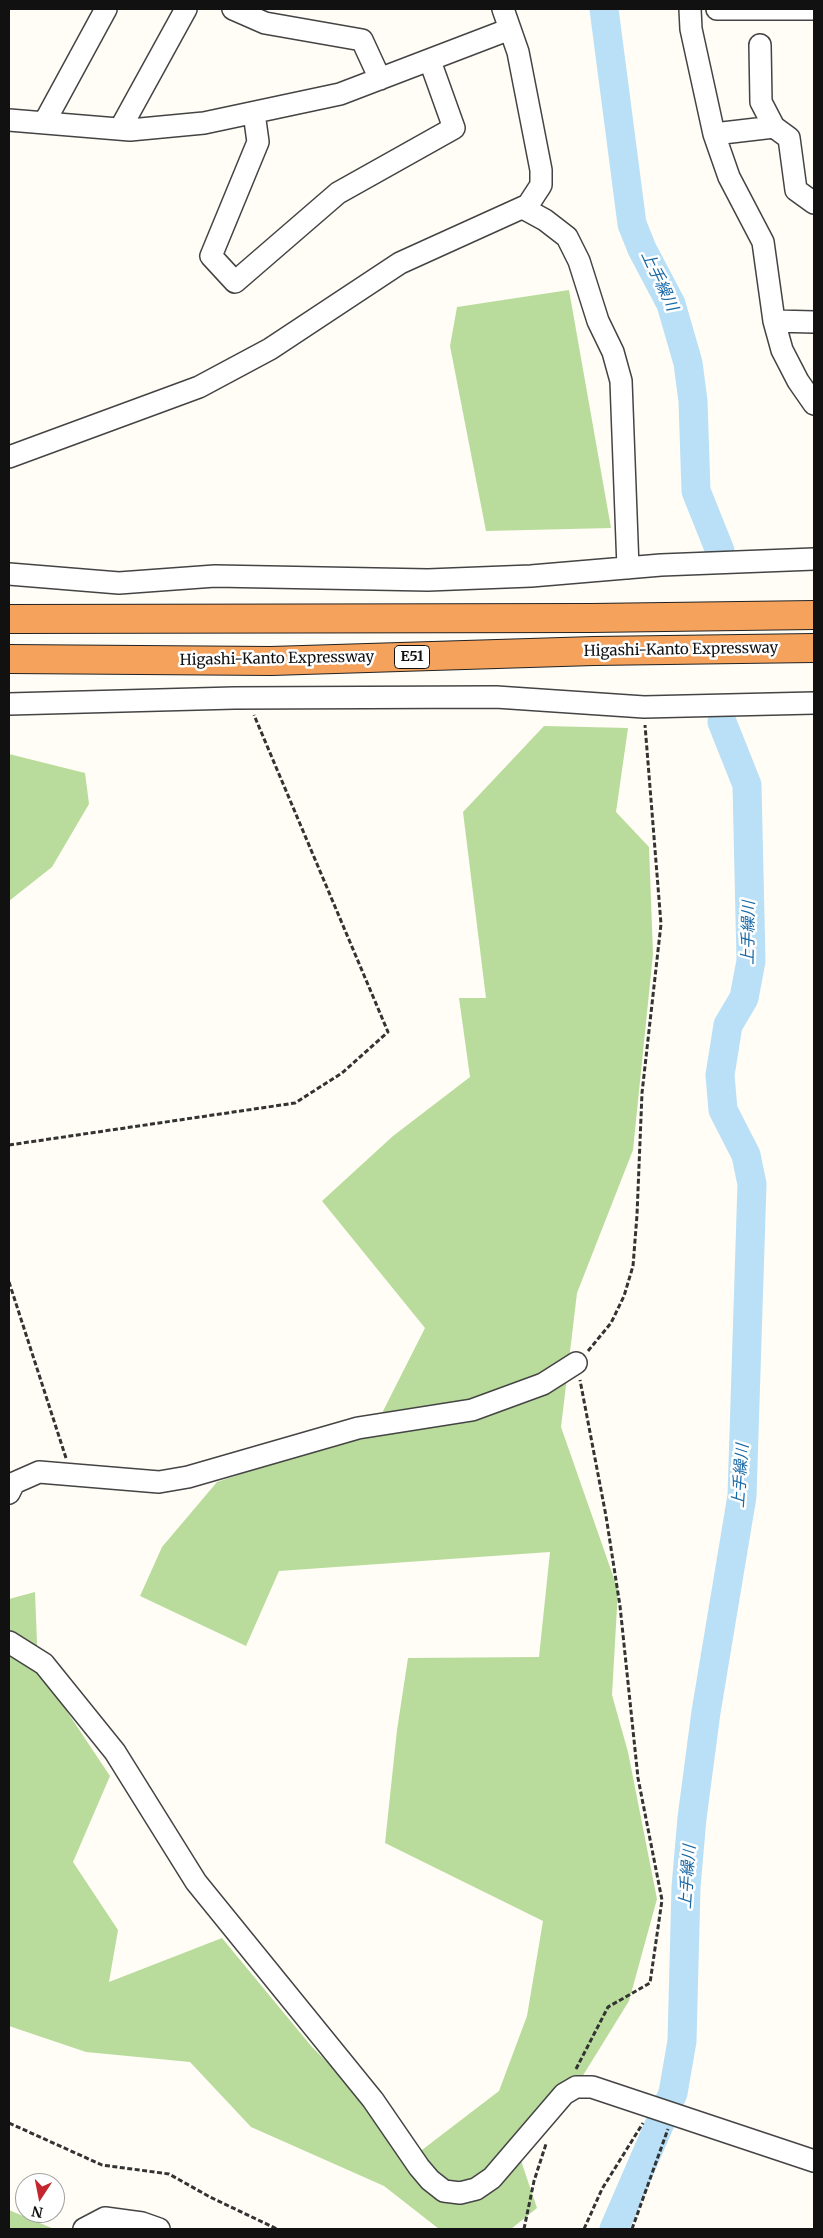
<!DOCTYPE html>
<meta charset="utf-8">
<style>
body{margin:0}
#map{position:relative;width:823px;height:2238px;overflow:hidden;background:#fffdf5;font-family:Merriweather,serif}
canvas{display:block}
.frame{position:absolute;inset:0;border:10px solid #111;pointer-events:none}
.north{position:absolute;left:15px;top:2173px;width:50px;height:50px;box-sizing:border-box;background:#fff;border:1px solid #a0a0a0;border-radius:50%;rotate:191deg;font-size:14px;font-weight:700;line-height:20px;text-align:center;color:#111}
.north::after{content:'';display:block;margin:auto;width:18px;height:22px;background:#c4262e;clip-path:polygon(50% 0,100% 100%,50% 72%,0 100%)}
</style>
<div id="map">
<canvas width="823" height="2238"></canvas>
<div class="frame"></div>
<div class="north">N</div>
</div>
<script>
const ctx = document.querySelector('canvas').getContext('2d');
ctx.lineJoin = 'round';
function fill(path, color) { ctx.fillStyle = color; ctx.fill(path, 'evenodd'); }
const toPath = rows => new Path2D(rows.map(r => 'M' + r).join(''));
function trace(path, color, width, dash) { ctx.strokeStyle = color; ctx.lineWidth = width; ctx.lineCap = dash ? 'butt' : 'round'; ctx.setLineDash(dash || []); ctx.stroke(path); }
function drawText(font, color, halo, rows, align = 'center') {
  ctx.font = font + ' Merriweather,"Noto Sans JP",serif'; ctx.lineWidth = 5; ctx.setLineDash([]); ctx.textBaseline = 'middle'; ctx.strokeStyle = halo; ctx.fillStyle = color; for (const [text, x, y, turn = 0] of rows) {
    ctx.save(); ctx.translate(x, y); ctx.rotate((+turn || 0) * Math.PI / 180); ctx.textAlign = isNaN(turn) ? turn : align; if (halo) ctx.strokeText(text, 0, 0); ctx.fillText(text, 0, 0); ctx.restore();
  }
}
const forest = toPath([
 [569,290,611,528,486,531,450,346,457,307],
 [544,726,628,728,616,812,649,847,653,954,633,1150,577,1293,561,1427,618,1590,612,1695,628,1752,657,1899,629,2001,561,2111,515,2143,537,2208,511,2229,439,2229,384,2186,251,2127,190,2062,86,2052,9,2026,9,1599,35,1592,38,1668,110,1776,73,1862,118,1930,109,1982,222,1938,312,2047,418,2153,499,2091,527,2016,543,1921,385,1843,397,1730,408,1658,539,1657,550,1552,279,1571,246,1646,140,1596,162,1547,217,1482,315,1449,379,1419,425,1328,322,1201,393,1136,470,1077,459,998,486,998,463,812],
 [9,754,85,773,89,804,52,867,9,901],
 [9,2210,54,2229,9,2229]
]);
const river = toPath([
 [604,9,632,224,642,249,671,304,688,363,693,401,696,491,720,551],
 [614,2229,673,2093,682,2041,686,1887,692,1818,706,1712,742,1496,752,1184,746,1155,723,1110,720,1075,728,1025,744,998,751,961,747,785,722,722]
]);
const path = toPath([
 [9,1145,295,1103,342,1073,388,1032,254,715],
 [9,1282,66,1458],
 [588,1351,611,1323,624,1296,633,1266,637,1215,642,1093,661,924,645,725],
 [576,2069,608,2007,650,1983,662,1900,638,1778,620,1606,606,1516,580,1380],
 [9,2123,102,2165,169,2174,210,2197,277,2229],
 [524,2229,534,2181,546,2144],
 [584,2229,602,2189,643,2123],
 [632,2229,668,2129]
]);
const minor = toPath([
 [233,9,265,23,362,40,380,79],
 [690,9,691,29,714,134,729,177,763,242,774,321,782,350,798,381,814,404],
 [717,9,814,9],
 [760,45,761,102,774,127],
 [254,113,258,142,211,256,235,282,338,193,454,128,430,61],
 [9,120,130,130,204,123,340,94,510,29],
 [44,123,106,9],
 [120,129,186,9],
 [714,134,774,127,789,138,796,190,814,203],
 [523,208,545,220,567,237,579,261,598,321,613,352,621,381,628,568],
 [774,321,814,322],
 [9,457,199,387,270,349,400,263,528,205,541,185,541,170,518,52,503,9],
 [9,574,119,583,215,576,428,580,531,576,661,565,814,559],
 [9,704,234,698,496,697,644,707,814,703],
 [9,1493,14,1483,39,1472,159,1482,188,1477,358,1428,472,1410,543,1384,576,1363],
 [9,1642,44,1664,115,1752,196,1882,373,2100,419,2167,430,2180,444,2191,460,2193,476,2189,492,2178,564,2094,576,2087,592,2087,814,2161],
 [84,2229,105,2218,142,2223,159,2229]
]);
const highway = toPath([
 [9,619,591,618,814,615],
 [9,659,271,661,594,651,814,648]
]);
const shields = [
 [412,657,35]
];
const shieldNames = [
 ["E51",412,657]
];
const streetNames = [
 ["Higashi-Kanto Expressway",681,650,-1],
 ["Higashi-Kanto Expressway",277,659,-1]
];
const waterNames = [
 ["上手繰川",659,281,65],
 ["上手繰川",749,933,-89],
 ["上手繰川",741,1476,-86],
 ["上手繰川",688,1877,-86]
];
fill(forest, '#b9dc9c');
trace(river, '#b9e0f7', 29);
trace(minor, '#444', 24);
trace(highway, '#222', 30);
trace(path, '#333', 3, [5, 2.5]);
trace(minor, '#fff', 21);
trace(highway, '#f5a25d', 28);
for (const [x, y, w] of shields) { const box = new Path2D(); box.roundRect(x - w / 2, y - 11.5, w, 23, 4); ctx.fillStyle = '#fff'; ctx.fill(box); trace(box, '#111', 1); }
drawText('bold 14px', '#111', null, shieldNames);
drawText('15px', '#111', '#fff', streetNames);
drawText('italic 16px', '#1768a6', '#fff', waterNames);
</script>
